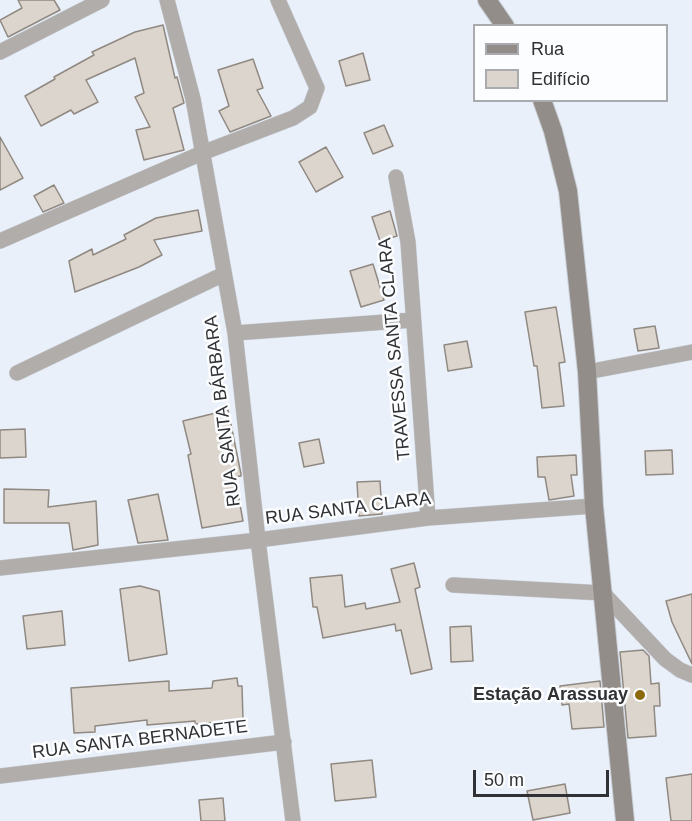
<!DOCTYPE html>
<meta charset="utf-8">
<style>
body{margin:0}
#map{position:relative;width:692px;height:821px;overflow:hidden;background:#eaf0f9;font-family:Helvetica,sans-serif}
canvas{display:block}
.legend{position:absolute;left:473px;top:24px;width:195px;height:78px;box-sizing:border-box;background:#fcfdff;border:2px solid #aaabae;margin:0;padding:8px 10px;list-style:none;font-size:18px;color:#2f3134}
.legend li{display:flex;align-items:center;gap:12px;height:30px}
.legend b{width:30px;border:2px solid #aaabae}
.scale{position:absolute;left:473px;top:770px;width:136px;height:27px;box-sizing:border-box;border:3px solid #2f3134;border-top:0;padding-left:8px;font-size:18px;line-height:21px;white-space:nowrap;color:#2f3134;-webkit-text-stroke:4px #fcfdff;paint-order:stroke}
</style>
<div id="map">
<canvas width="692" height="821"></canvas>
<ul class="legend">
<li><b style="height:8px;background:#938d89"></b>Rua</li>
<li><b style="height:16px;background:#dcd5cd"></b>Edifício</li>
</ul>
<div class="scale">50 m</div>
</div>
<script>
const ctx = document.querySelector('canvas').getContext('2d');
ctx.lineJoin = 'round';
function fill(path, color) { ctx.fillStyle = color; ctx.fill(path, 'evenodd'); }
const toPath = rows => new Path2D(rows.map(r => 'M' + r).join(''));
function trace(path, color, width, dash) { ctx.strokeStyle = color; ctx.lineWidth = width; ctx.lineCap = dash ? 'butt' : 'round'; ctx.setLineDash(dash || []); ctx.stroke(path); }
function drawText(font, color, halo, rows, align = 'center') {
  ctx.font = font + ' Helvetica,sans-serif'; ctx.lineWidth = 5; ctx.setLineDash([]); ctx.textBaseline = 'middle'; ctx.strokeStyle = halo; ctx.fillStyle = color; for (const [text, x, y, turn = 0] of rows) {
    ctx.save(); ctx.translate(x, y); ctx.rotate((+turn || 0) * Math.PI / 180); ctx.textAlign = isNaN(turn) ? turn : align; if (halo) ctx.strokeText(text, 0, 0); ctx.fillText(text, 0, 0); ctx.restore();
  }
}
const building = toPath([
 [18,0,54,0,60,10,8,37,0,20,22,8,18,0],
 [163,25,175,78,177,77,184,103,173,108,184,150,144,160,136,130,150,127,135,97,144,93,135,58,86,80,98,102,74,114,71,110,41,126,25,96,55,79,54,77,94,55,92,52,135,32,163,25],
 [363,53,370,80,346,86,339,61,363,53],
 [253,59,263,88,257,90,271,116,230,132,219,111,229,106,218,70,253,59],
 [384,125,393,146,373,154,364,133,384,125],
 [0,137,23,178,0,190,0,137],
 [326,147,343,177,316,192,299,162,326,147],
 [54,185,64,203,43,212,34,196,54,185],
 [198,210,202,231,154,240,162,255,139,267,75,292,69,261,92,249,93,255,126,239,124,235,156,218,198,210],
 [390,211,397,236,380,241,372,217,390,211],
 [373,264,384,300,361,307,350,271,373,264],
 [556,307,565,362,559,363,564,406,542,408,537,366,534,366,525,312,556,307],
 [655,326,659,348,638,351,634,329,655,326],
 [467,341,472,367,448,371,444,345,467,341],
 [228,410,241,474,241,476,235,477,243,521,202,528,188,455,191,454,183,421,228,410],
 [25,429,26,457,0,458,0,430,25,429],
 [319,439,324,463,304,467,299,443,319,439],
 [672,450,673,474,646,475,645,451,672,450],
 [576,455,577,475,571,475,574,496,549,500,545,477,538,477,537,457,576,455],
 [380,481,382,514,359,516,357,482,380,481],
 [4,489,49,490,48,507,96,501,98,545,73,550,69,523,4,523,4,489],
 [158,494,168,540,138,543,128,500,158,494],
 [414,563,420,587,415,589,432,669,411,674,401,630,396,631,395,624,323,638,317,607,313,607,310,578,342,575,345,607,365,603,366,609,400,602,391,569,414,563],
 [140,586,159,591,167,654,129,661,120,589,140,586],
 [692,594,692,664,672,622,666,601,692,594],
 [62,611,65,645,27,649,23,616,62,611],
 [471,626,473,661,451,662,450,627,471,626],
 [643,650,649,656,651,684,659,683,660,706,654,706,656,736,628,738,620,652,643,650],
 [237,678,238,686,242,686,243,720,195,724,195,721,147,725,147,720,95,726,95,732,74,733,71,688,169,681,169,691,212,688,213,681,237,678],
 [600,681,604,727,572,729,569,704,562,705,560,686,600,681],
 [372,760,376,797,335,801,331,764,372,760],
 [692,774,692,821,671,821,666,778,692,774],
 [565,784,570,813,533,820,527,791,565,784],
 [223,798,225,821,201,821,199,800,223,798]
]);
const street = toPath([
 [167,0,193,99,235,333,258,540,293,821],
 [0,52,102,0],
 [396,177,408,242,428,518],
 [0,241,202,153,293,118,310,107,317,88,278,0],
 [235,333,413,320],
 [587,372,692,352],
 [17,373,224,274],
 [0,568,258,540,428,518,594,506],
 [453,585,603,593,665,659,680,670,692,675],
 [0,776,284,742]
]);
const secondary = toPath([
 [487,0,505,26],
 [542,100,553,131,568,191,587,372,594,506,625,821]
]);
const markers = [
 [640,695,6,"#8c690a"]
];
const streetNames = [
 ["TRAVESSA SANTA CLARA",395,349,-95],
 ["RUA SANTA BÁRBARA",223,411,-97],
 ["RUA SANTA CLARA",348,509,-7],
 ["RUA SANTA BERNADETE",140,740,-7]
];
const poiNames = [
 ["Estação Arassuay",628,695]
];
fill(building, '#dcd5cd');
trace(building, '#908982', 1.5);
trace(street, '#c8ced6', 16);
trace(secondary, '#c8ced6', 20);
trace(street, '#b1adab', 15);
trace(secondary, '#938d89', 18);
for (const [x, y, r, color] of markers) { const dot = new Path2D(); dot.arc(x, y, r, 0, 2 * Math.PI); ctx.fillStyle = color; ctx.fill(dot); trace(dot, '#fcfdff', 2); }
drawText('18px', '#2f3134', '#fcfdff', streetNames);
drawText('bold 18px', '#2f3134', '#fcfdff', poiNames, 'right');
</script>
